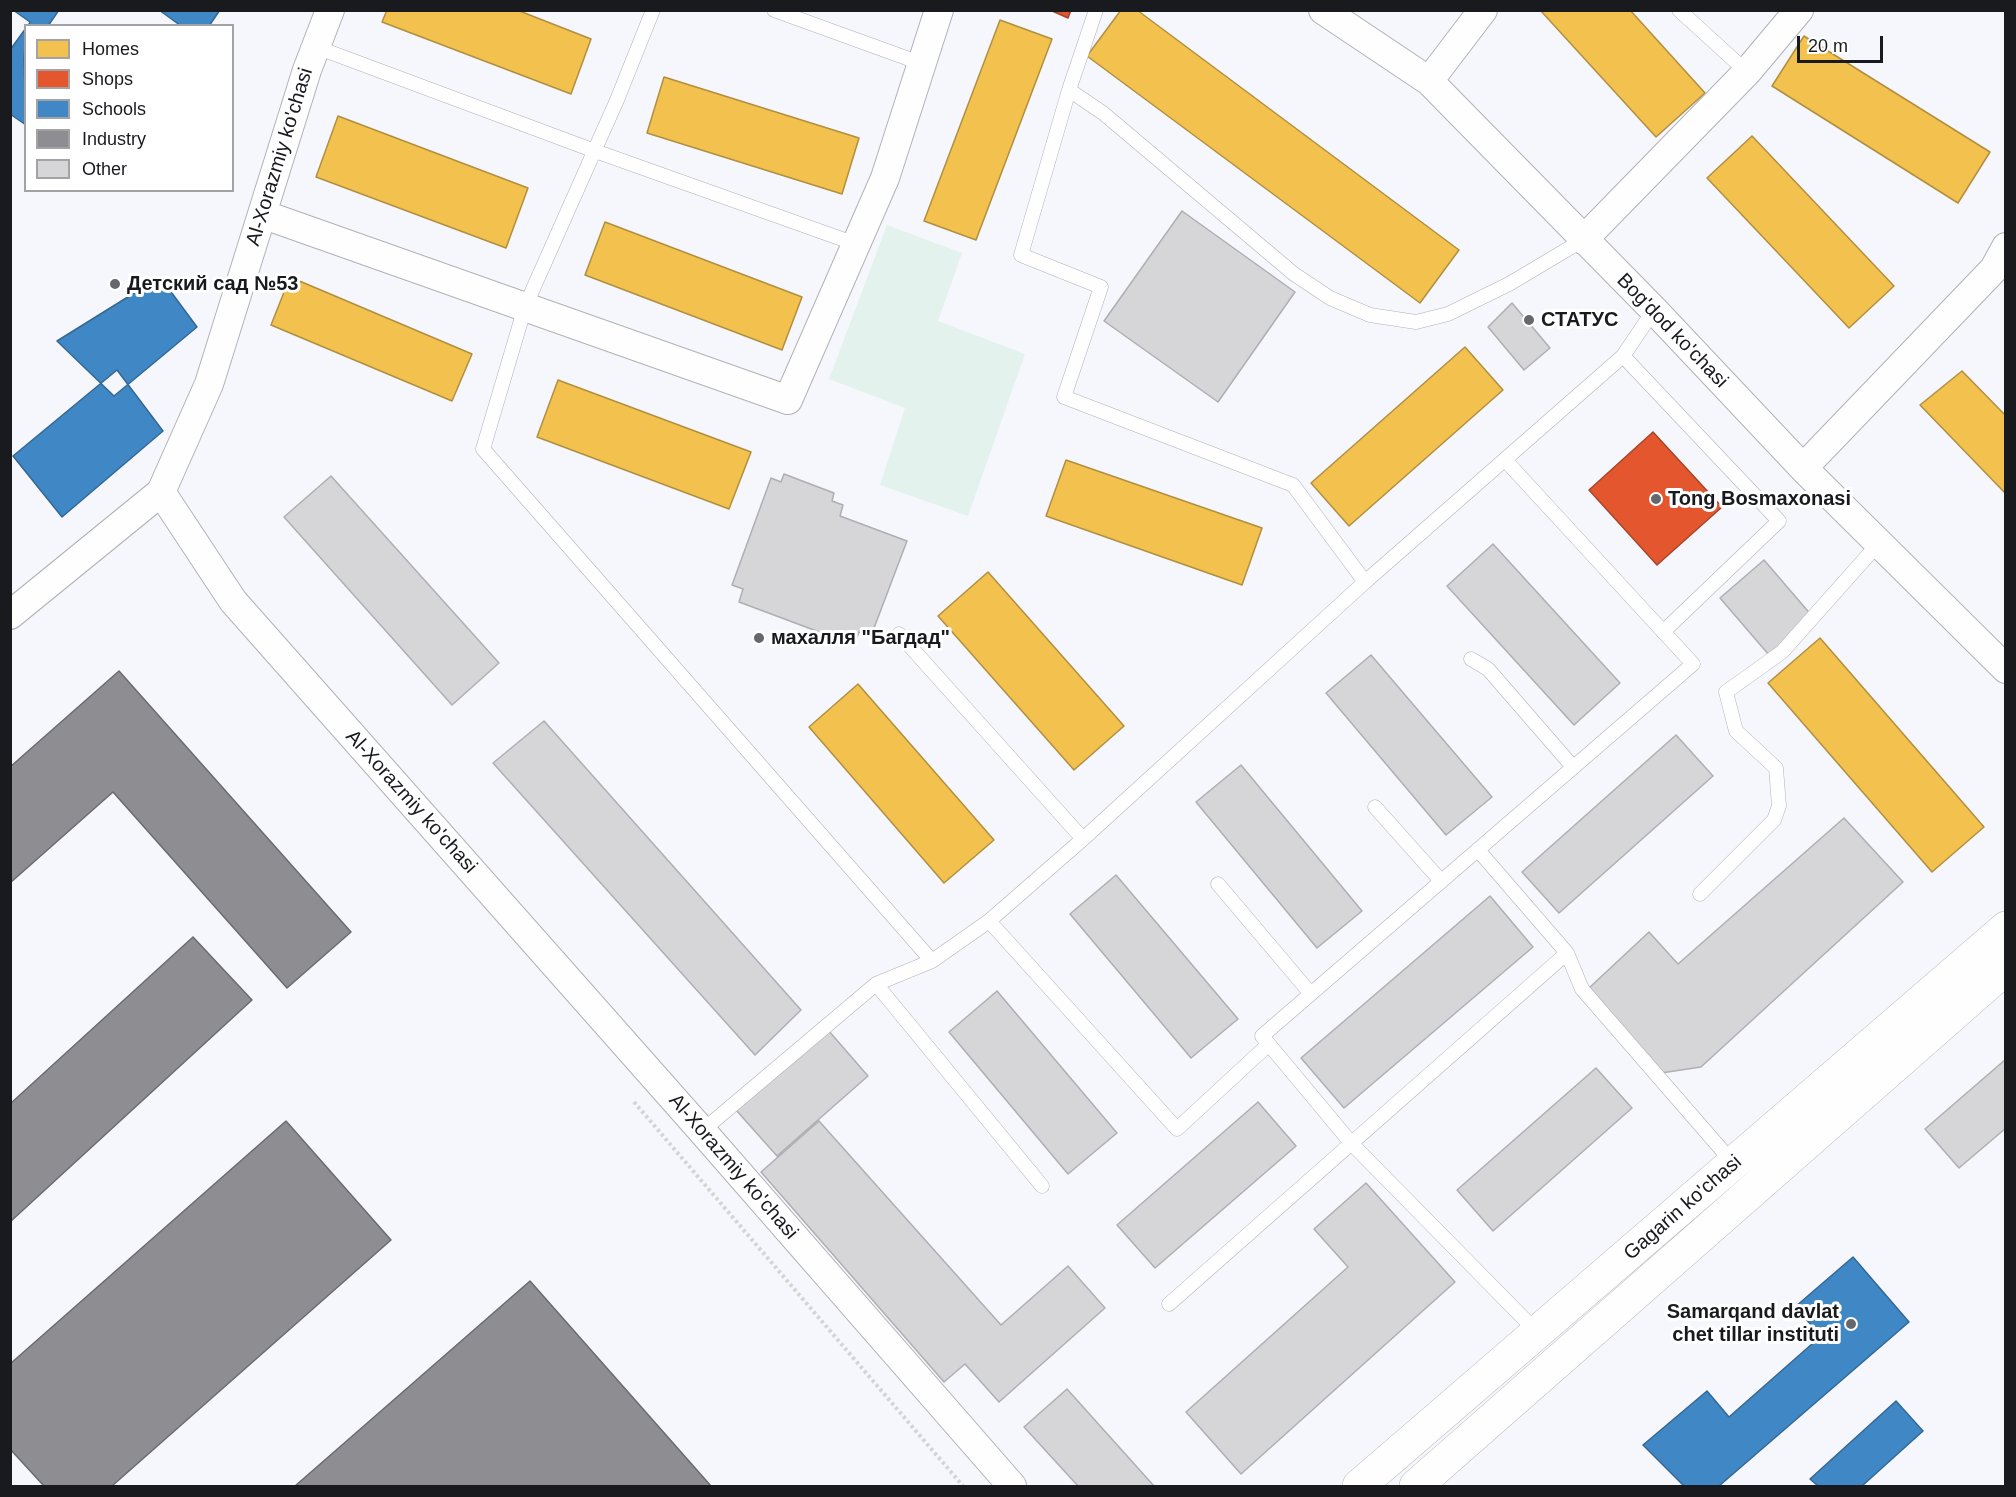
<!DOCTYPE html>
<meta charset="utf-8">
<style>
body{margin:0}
#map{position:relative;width:2016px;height:1497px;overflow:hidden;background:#f6f7fc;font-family:Arial,sans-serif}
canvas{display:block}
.frame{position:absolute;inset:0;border:12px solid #191a1e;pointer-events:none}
.legend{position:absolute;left:24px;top:24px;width:210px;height:168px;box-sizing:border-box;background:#fff;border:2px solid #a3a3a5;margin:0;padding:8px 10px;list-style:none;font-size:18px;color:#191a1e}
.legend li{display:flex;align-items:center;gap:12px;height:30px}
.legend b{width:30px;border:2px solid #a3a3a5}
.scale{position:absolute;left:1797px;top:36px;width:86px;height:27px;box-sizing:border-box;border:3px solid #191a1e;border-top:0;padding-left:8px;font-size:18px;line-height:21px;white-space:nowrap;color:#191a1e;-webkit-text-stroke:4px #fff;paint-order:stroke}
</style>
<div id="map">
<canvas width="2016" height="1497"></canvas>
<div class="frame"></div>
<ul class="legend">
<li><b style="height:16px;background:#f2c14e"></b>Homes</li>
<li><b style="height:16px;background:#e4572e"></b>Shops</li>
<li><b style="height:16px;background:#3f88c5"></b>Schools</li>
<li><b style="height:16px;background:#8d8d92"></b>Industry</li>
<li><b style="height:16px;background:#d6d5d8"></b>Other</li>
</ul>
<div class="scale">20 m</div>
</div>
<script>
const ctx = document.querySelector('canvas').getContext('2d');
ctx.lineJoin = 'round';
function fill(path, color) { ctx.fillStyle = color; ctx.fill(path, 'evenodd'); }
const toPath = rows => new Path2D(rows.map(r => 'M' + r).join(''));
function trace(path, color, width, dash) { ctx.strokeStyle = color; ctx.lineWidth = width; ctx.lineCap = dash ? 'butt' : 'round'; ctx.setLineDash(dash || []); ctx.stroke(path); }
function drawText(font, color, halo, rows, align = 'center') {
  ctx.font = font + ' Arial,sans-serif'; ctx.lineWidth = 6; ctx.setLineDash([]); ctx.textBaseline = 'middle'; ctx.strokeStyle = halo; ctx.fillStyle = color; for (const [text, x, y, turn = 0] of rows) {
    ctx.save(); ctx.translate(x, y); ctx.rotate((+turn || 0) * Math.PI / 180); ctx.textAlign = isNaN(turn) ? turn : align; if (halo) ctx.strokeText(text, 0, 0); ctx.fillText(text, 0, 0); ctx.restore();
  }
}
const green = toPath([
 [887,225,962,253,938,321,1025,354,968,516,880,485,905,408,829,379]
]);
const homes = toPath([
 [387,10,517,10,591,39,571,94,382,22,387,10],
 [1121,10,1137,10,1459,250,1420,303,1087,56,1121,10],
 [1540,10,1630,10,1705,93,1656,137,1540,10],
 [1000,20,1052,39,976,240,924,221,1000,20],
 [1804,36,1990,152,1958,203,1772,86,1804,36],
 [664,77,859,138,842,194,647,133,664,77],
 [338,116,528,188,506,248,316,177,338,116],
 [1752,136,1894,286,1849,328,1707,178,1752,136],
 [605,222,802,297,782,350,585,275,605,222],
 [290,277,472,354,452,401,271,325,290,277],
 [1465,347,1503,390,1349,526,1311,483,1465,347],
 [1962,371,2006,416,2006,494,1920,405,1962,371],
 [558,380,751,452,729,509,537,437,558,380],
 [1066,460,1262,528,1242,585,1046,516,1066,460],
 [988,572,1124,726,1074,770,938,616,988,572],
 [1820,638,1984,827,1932,872,1768,683,1820,638],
 [858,684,994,840,944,883,809,727,858,684]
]);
const shops = toPath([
 [1050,10,1071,10,1068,18,1050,10],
 [1653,432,1722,507,1657,565,1589,490,1653,432]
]);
const schools = toPath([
 [13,10,59,10,48,26,28,26,30,22,13,10],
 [159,10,220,10,209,26,181,26,159,10],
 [26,28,24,60,26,125,10,114,10,50,26,28],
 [160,277,197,327,114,396,57,341,160,277],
 [117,370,163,431,62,517,13,456,117,370],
 [1853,1257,1909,1322,1719,1486,1684,1486,1643,1445,1707,1391,1729,1417,1821,1336,1795,1307,1853,1257],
 [1896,1401,1923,1431,1862,1486,1818,1486,1810,1479,1896,1401]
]);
const industry = toPath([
 [119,671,351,932,287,988,113,792,10,883,10,767,119,671],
 [193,937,252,1000,10,1222,10,1104,193,937],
 [286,1121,391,1240,112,1486,44,1486,10,1449,10,1364,286,1121],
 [530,1281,711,1486,295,1486,530,1281]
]);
const building = toPath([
 [1182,211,1295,292,1218,402,1104,321,1182,211],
 [1512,303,1550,348,1524,370,1488,327,1512,303],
 [784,474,834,493,832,501,843,505,840,516,907,541,871,636,859,632,854,645,739,602,743,589,732,585,771,478,781,482,784,474],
 [331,476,499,663,452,705,284,517,331,476],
 [1493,544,1620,683,1574,725,1447,586,1493,544],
 [1764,560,1813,617,1769,655,1720,598,1764,560],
 [1371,655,1492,797,1446,835,1326,693,1371,655],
 [544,721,801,1010,755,1055,493,763,544,721],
 [1676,735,1713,776,1559,913,1522,872,1676,735],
 [1241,765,1362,911,1317,948,1196,802,1241,765],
 [1844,818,1903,882,1701,1067,1661,1073,1589,988,1649,932,1678,964,1844,818],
 [1116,875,1238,1019,1191,1058,1070,914,1116,875],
 [1490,896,1533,947,1344,1108,1301,1058,1490,896],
 [997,991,1117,1133,1068,1174,949,1032,997,991],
 [828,1030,868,1076,777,1156,736,1110,828,1030],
 [2006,1059,2006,1128,1959,1168,1925,1129,2006,1059],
 [1596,1068,1632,1108,1493,1231,1457,1190,1596,1068],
 [1258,1102,1296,1146,1155,1268,1117,1225,1258,1102],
 [819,1121,1001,1325,1068,1266,1105,1308,999,1402,965,1364,944,1382,761,1172,819,1121],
 [1366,1183,1455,1282,1241,1474,1186,1412,1348,1267,1314,1229,1366,1183],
 [1067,1389,1154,1486,1078,1486,1024,1427,1067,1389]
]);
const path = toPath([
 [634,1102,963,1486]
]);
const lane = toPath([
 [653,10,617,100,525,307,483,449,932,961],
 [774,10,923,64],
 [1679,10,1747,72],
 [316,47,595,151,856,244],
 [1069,90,1103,113,1294,274,1330,298,1370,315,1416,322,1448,314,1509,284,1583,240],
 [1623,356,1779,521,1663,632],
 [1506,461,1693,664,1262,1036,1352,1144,1538,1333],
 [1365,582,1623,356,1654,310],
 [899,634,1083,839],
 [1471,659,1488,669,1573,767],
 [1375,807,1441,881],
 [1218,884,1311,994],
 [1700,894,1774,820,1779,806,1776,768,1736,731,1726,692,1782,652,1879,543],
 [989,921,1177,1129,1269,1044],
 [1567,953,1582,989,1734,1164],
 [876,984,1042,1186],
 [702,1131,876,984,932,961,989,921,1083,839,1365,582,1293,485,1064,397,1101,287,1021,255,1069,90,1096,10],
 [1169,1304,1567,953,1478,850]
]);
const street = toPath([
 [330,10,307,70,209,384,161,492,233,601,702,1131,1012,1486],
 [1323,10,1429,81,1654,310,1803,468,2006,669],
 [1429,81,1483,10],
 [262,214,788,400,885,178,939,10],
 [1583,240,1747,72,1799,10],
 [1803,468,1994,269,2006,247],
 [10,615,161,492]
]);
const secondary = toPath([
 [1359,1486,2006,928],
 [1416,1486,2006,968]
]);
const markers = [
 [115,284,6,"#66676c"],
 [1529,320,6,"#66676c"],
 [1656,499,6,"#66676c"],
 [759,638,6,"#66676c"],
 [1851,1324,6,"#66676c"]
];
const streetNames = [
 ["Al-Xorazmiy ko'chasi",280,157,-73],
 ["Bog'dod ko'chasi",1672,331,46],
 ["Al-Xorazmiy ko'chasi",411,802,48],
 ["Al-Xorazmiy ko'chasi",733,1167,49],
 ["Gagarin ko'chasi",1683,1208,-41]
];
const poiNames = [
 ["Детский сад №53",127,284],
 ["СТАТУС",1541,320],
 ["Tong Bosmaxonasi",1668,499],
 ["махалля \"Багдад\"",771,638],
 ["Samarqand davlat",1839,1312,"right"],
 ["chet tillar instituti",1839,1335,"right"]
];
fill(green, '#e3f2ec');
fill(homes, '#f2c14e');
trace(homes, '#b18f40', 1.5);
fill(shops, '#e4572e');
trace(shops, '#a74529', 1.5);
fill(schools, '#3f88c5');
trace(schools, '#346793', 1.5);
fill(industry, '#8d8d92');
trace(industry, '#6a6a6f', 1.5);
fill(building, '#d6d5d8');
trace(building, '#afaeb2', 1.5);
trace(lane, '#b1b2b6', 15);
trace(street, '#b1b2b6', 30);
trace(secondary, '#b1b2b6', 34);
trace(path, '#d4d4d5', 4, [3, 3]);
trace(lane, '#fefeff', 14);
trace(street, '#fefeff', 28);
trace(secondary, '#fefeff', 33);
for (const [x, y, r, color] of markers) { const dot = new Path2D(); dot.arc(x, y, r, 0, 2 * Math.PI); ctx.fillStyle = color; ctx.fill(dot); trace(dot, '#fff', 2); }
drawText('20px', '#191a1e', '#fff', streetNames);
drawText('bold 20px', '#191a1e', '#fff', poiNames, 'left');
</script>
